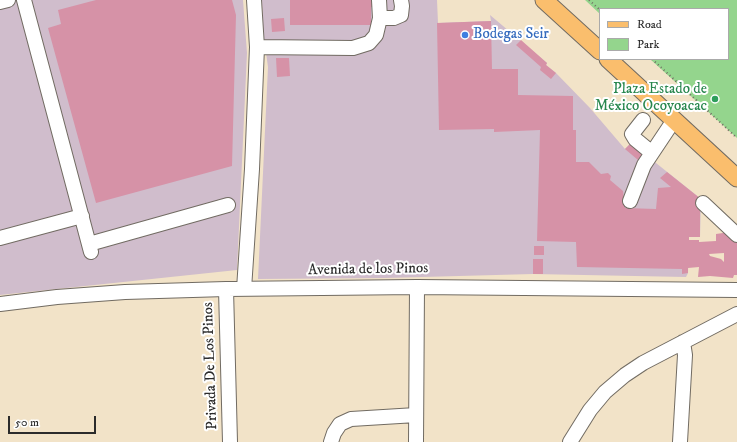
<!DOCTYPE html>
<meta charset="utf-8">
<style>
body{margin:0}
#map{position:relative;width:737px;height:442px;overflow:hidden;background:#f2e3c8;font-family:"IM FELL DW Pica",serif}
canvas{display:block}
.legend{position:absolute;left:599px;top:8px;width:130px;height:52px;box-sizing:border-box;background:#fff;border:1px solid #aaa;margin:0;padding:5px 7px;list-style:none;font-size:12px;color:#2b2b2b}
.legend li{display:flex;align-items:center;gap:8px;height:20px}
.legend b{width:20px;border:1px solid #aaa}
.scale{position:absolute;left:8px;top:416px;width:88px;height:18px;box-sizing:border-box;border:2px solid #2b2b2b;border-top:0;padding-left:5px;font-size:12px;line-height:14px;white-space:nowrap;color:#2b2b2b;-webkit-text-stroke:3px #fff;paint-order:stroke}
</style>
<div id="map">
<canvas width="737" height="442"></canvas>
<ul class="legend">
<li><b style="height:5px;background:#fabe6d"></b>Road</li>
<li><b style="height:11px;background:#94d58d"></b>Park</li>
</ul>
<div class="scale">50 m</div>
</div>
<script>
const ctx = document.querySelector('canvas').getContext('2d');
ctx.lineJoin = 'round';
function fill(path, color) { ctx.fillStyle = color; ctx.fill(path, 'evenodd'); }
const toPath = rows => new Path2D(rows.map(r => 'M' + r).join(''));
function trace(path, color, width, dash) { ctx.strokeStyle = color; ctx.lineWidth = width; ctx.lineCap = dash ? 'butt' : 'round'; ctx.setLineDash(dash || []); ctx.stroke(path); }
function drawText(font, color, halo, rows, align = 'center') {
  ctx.font = font + ' "IM FELL DW Pica",serif'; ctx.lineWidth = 4; ctx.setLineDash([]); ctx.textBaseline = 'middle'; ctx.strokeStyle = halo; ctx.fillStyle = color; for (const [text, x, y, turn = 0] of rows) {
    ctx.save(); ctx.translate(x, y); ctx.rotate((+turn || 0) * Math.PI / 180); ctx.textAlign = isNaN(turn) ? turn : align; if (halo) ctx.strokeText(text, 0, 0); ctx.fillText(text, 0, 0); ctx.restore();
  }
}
const industrial = toPath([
 [0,0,243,0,247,53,237,270,0,295],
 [262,0,437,0,438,23,491,21,490,15,547,63,546,65,556,73,590,108,625,149,633,141,656,163,701,199,700,237,689,237,688,273,686,277,533,274,385,278,258,279,268,67,263,31]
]);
const green = toPath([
 [585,0,737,0,737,138,650,59,728,59,728,9,600,9,600,14]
]);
const building = toPath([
 [96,0,232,0,236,15,232,166,96,203,48,28,61,24,58,10],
 [290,0,373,0,373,7,371,7,371,25,290,25],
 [284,18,285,31,272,32,271,19],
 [491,21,492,69,518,69,518,95,573,96,573,130,576,130,576,162,589,162,601,174,608,173,611,176,610,180,623,191,625,208,656,209,658,188,671,187,660,178,667,172,701,199,700,209,700,237,689,237,689,240,699,240,699,242,716,241,716,234,723,233,723,228,737,243,737,275,734,275,733,278,710,276,698,277,699,267,688,268,688,273,682,274,682,269,577,267,576,242,537,241,540,130,494,132,494,129,439,130,437,23],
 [724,253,724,262,721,259,710,256,709,254],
 [521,40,547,63,546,65,556,73,551,79,540,70,541,67,516,45],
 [276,58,289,58,290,76,277,77],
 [633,141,644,152,638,160,625,149],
 [534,246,544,246,544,255,534,255],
 [533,259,543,259,543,274,533,274]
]);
const path = toPath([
 [589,0,600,10],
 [652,59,737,138]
]);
const minor = toPath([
 [24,0,91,252],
 [0,2,8,0],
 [380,18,394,18,401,15,402,6,401,0],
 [257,47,353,48,369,43,376,35,380,18,379,0],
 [643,120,632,134,635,139,652,153],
 [630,201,644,165,674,120],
 [703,203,737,235],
 [0,238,82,216],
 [89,244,228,205],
 [226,289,230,442],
 [244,289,252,169,257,47,254,0],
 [0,304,57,297,125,292,226,289,417,287,737,290],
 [331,442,334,433,340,424,351,419,416,415],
 [416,442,417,287],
 [570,442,590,410,605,392,625,375,643,363,737,314],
 [680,442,685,355,683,342]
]);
const major = toPath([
 [544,0,600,51],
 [608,59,737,178]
]);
const markers = [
 [465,35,4,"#3f7fe0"],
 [715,99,4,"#2e9e5b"]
];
const shopNames = [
 ["Bodegas Seir",473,35]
];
const leisureNames = [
 ["Plaza Estado de",707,90],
 ["México Ocoyoacac",707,107]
];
const streetNames = [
 ["Avenida de los Pinos",368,270,-1],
 ["Privada De Los Pinos",211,366,-92]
];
fill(industrial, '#d0bdcc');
fill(green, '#94d58d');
fill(building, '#d692a7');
trace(minor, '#716b62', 16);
trace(major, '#716b62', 19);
trace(path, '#716b62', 2, [1, 3]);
trace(minor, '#fff', 14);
trace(major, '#fabe6d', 17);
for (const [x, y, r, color] of markers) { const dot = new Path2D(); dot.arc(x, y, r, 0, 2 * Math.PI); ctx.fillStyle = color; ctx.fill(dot); trace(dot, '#fff', 1.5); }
drawText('15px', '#366cbe', '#fff', shopNames, 'left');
drawText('15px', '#27864d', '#fff', leisureNames, 'right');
drawText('15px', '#2b2b2b', '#fff', streetNames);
</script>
